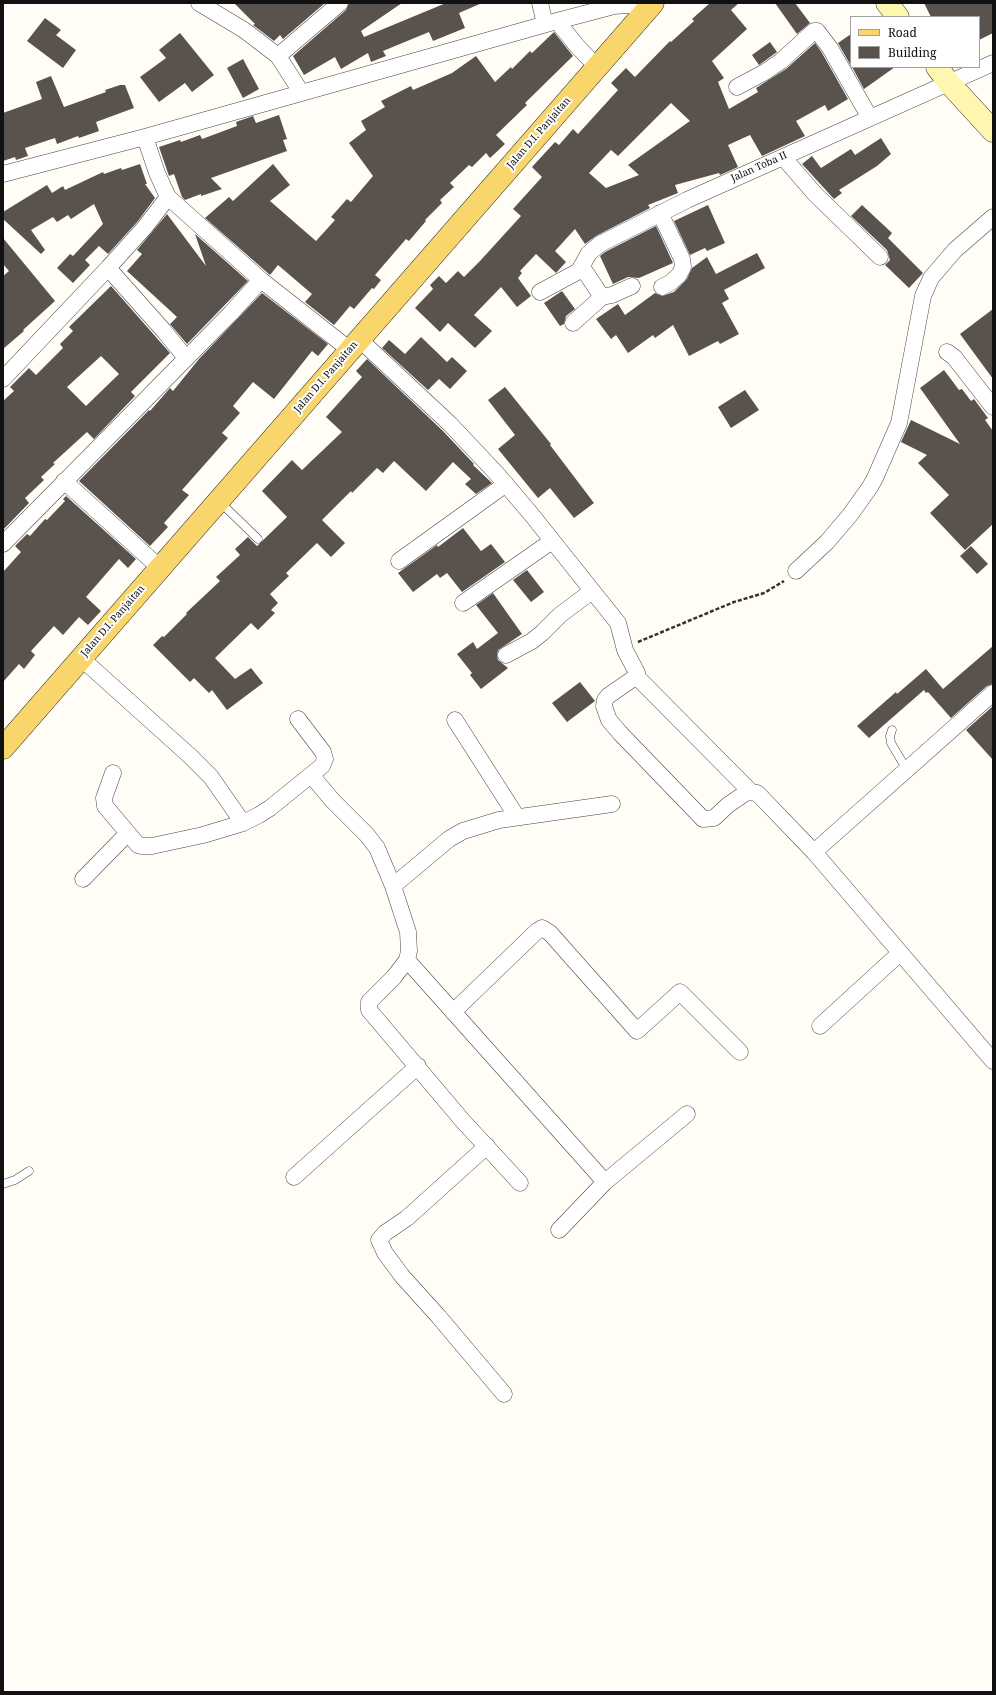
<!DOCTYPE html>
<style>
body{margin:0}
#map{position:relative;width:996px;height:1695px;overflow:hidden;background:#fffdf5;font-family:"Noto Serif",serif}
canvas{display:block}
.frame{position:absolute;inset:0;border:4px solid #111;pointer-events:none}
.legend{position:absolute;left:850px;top:16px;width:130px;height:52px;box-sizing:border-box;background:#fff;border:1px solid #a0a0a0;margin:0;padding:5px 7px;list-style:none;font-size:12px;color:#111}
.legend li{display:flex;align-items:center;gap:8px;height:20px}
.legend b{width:20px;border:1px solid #a0a0a0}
</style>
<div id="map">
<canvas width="996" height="1695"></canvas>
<div class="frame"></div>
<ul class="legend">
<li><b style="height:5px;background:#f9d66b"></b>Road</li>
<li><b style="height:11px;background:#5a524d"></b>Building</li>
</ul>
</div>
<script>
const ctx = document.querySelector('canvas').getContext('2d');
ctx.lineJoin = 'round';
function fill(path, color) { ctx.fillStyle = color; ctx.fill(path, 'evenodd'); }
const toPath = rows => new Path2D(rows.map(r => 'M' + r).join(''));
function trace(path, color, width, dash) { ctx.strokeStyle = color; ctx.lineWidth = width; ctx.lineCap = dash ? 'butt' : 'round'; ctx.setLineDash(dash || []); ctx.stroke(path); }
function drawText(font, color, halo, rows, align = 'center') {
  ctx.font = font + ' "Noto Serif",serif'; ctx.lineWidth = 4; ctx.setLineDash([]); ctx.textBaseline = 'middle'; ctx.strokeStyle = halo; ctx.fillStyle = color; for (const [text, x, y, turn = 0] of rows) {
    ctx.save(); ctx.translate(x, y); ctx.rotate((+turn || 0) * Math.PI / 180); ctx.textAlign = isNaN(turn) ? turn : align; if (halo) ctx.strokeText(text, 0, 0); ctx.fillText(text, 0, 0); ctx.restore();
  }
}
const building = toPath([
 [234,3,325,3,283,39,280,35,274,41,253,25,255,24],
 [349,3,402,3,361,31,364,37,446,3,482,3,459,13,465,28,433,41,429,32,383,51,386,56,371,62,368,53,341,69,335,57,304,75,293,56,346,10],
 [710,3,739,3,731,10,747,29,712,61,724,78,718,82,729,109,758,92,756,88,786,69,815,43,822,53,848,99,828,111,825,105,796,121,805,136,762,156,750,135,728,145,738,167,720,175,719,173,675,185,678,193,648,205,650,208,596,236,585,244,575,229,555,251,566,262,556,273,536,254,520,271,522,273,518,278,531,296,517,307,501,287,474,315,492,331,475,348,448,323,440,332,415,308,433,289,430,285,439,276,446,283,458,271,464,277,480,261,521,216,513,209,542,177,532,167,555,142,559,145,573,129,578,134,618,90,611,83,626,68,635,77,670,41,671,42,694,21,692,19],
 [671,103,690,121,628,165,639,175,606,188,589,173,611,150,618,156],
 [775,3,795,3,810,23,797,34],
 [924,3,993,3,993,33,979,40,979,17,931,17],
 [45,18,61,30,56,35,76,50,63,68,27,41],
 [554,32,573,56,525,103,527,105,496,135,505,144,490,158,486,153,472,167,469,165,450,183,454,187,440,200,442,203,425,220,426,221,409,241,406,239,375,275,381,280,374,289,372,288,354,309,350,306,334,325,305,302,312,294,278,265,270,275,205,218,229,197,233,201,273,164,290,185,270,201,316,241,335,220,331,217,347,199,351,202,373,176,349,143,366,130,361,121,385,107,381,101,411,86,413,90,452,73,476,56,495,82,511,67,512,69,530,51,532,53],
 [180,33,214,75,192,92,185,83,159,102,140,77,166,58,159,50],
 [851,34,851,66,838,43],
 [770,42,777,52,759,65,752,55],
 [243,59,259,89,243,98,227,68],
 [852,67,895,67,864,89],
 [51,76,64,107,106,92,105,90,120,85,125,85,134,108,96,122,99,131,79,138,78,136,57,144,55,138,25,148,28,156,16,160,15,157,3,161,3,113,42,99,36,82],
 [279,115,287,139,283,140,287,151,211,178,222,189,201,196,201,194,185,200,182,197,174,174,169,176,159,147,180,140,181,142,200,135,202,139,237,126,236,122,253,116,256,123],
 [881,138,891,154,877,166,839,190,842,193,834,199,802,164,812,156,821,168,851,149,855,155],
 [140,164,147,184,145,184,155,198,138,221,108,254,99,246,85,260,90,265,73,283,57,268,70,254,73,256,103,224,94,204,71,219,68,215,57,222,53,217,31,230,45,250,41,254,3,219,3,212,47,185,52,193,63,186,65,190,103,172,104,174,121,168,122,170],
 [708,205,725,243,707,251,705,248,690,255,674,221],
 [862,205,892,233,888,238,923,273,909,288,885,265,890,260,887,250,851,216],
 [167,214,206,266,195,234,248,281,187,344,170,324,177,317,127,271,142,254,137,250],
 [656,226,673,263,639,278,628,277,613,284,600,256,605,252],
 [3,238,55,301,23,330,24,331,3,349,3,276,9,271,3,264],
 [757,253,765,268,724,290,729,299,722,303,739,334,720,344,718,341,689,356,673,325,655,338,653,335,628,353,616,335,611,339,596,319,618,304,625,315,655,293,662,296,674,292,687,279,692,268,707,257,716,274],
 [111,286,170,353,131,392,135,396,94,439,87,432,53,463,55,464,41,477,44,480,25,498,29,503,3,530,3,401,14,391,10,387,29,368,36,375,63,348,60,344,73,331,69,327],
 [101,356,119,374,86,406,67,387],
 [562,291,575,309,566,316,564,324,560,326,544,303],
 [262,293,328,344,318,356,312,351,274,399,253,382,233,406,240,413,222,433,228,438,182,490,189,495,164,523,168,527,150,546,79,481,149,410,150,411,170,388,173,391,199,359],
 [993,309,993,379,960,334],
 [421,337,447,362,452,357,467,371,450,389,439,379,428,390,382,348,389,340,405,354],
 [367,359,443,431,474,464,473,465,492,483,476,494,465,484,471,479,453,462,426,491,394,461,383,473,377,468,352,493,351,491,322,520,345,543,331,557,317,543,286,573,289,576,270,594,278,603,271,610,275,613,258,630,251,623,215,658,235,679,251,668,263,683,227,710,212,690,209,693,194,678,190,682,153,645,162,636,164,637,187,614,186,613,220,581,216,577,240,555,235,549,248,537,257,546,287,517,262,491,292,460,302,470,342,432,326,417,362,377,356,371],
 [944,370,959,390,962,389,971,401,974,399,988,418,985,420,993,431,993,524,965,550,930,513,949,495,918,463,927,455,901,442,911,420,960,444,920,388],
 [505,387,551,444,550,445,594,503,574,518,550,488,538,498,498,449,515,435,488,400],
 [745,390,759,410,731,428,718,407],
 [66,496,136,559,128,568,119,559,86,597,101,611,88,625,79,617,63,635,54,626,31,651,35,655,24,669,19,664,3,682,3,572,21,552,15,546,27,534,30,536,45,519,47,520,65,501,63,499],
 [463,528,481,551,491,544,505,562,462,592,447,573,440,578,437,574,413,592,398,573,437,545,438,547],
 [971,546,988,564,977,574,960,556],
 [527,570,544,592,531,602,513,580],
 [493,593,522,634,498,650,497,655,498,660,508,668,481,689,470,675,472,673,457,654,473,642,477,649,498,633,476,605],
 [993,646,993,684,987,686,951,718,928,692,926,693,924,690,869,738,857,726,896,692,897,694,926,669,943,689],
 [580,682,595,701,567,722,552,703],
 [993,706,993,760,966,730]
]);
const path = toPath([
 [638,642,734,602,764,593,784,581]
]);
const lane = toPath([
 [219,501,258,539],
 [892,730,890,736,891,743,907,770],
 [3,1184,15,1180,29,1171]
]);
const street = toPath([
 [199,3,244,30,278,56,301,92],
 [540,3,545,24],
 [557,21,577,46,597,67],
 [278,56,340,3],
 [737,87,765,72,781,61,814,31,817,31,830,48,870,118],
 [145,137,157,173,168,197,261,280,350,350],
 [783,157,815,194,880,257],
 [3,174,145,137,557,21,614,6,627,5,650,6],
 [660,213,682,259,683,267,679,275,670,283,662,287],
 [582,267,602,297],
 [108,268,164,331,186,358],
 [540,292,579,271,589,253,600,244,687,200,993,63],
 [573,323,602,297,612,295,632,286],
 [359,339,450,424,497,474,531,514,618,623,625,650,637,673,634,678,608,696,605,700,604,706,606,712,609,720,620,733,703,819,714,818,728,805,747,792,757,793,761,797,814,852,993,1061],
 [947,352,954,357,993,407],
 [3,379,108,268,145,227,168,197],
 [64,481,159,567],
 [3,544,231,313,261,280],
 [399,561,506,484],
 [796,571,827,542,850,515,870,487,875,478,899,423,923,296,931,278,955,250,993,217],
 [463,603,552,541],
 [506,655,532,641,542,633,560,615,592,591],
 [81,658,190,756,211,777,243,823],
 [636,676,751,792],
 [455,720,517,817],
 [113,773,104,798,105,806,138,845,141,846,152,846,203,835,243,823,259,815,270,808,322,766,325,759,323,752,298,719],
 [311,775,333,801,367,835,377,848,393,886,408,932,409,951,407,960,394,977,369,1002,369,1010,462,1120,520,1183],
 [814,852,993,693],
 [83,879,128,833],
 [393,886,449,839,463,831,499,820,612,804],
 [407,960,605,1182,559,1230],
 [453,1012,537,931,542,928,550,933,637,1031,680,992,740,1052],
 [820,1026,900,953],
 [487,1146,407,1218,385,1233,379,1240,385,1253,402,1276,439,1317,504,1394],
 [294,1177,418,1066],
 [605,1182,687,1114]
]);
const secondary = toPath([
 [887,3,898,17],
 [937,67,949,83,993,131]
]);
const primary = toPath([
 [3,748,653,3]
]);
const streetNames = [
 ["Jalan D.I. Panjaitan",539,133,-49],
 ["Jalan Toba II",759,167,-24],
 ["Jalan D.I. Panjaitan",326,377,-49],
 ["Jalan D.I. Panjaitan",113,621,-49]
];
fill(building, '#5a524d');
trace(lane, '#444', 9);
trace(street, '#444', 17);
trace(secondary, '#333', 23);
trace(primary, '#222', 23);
trace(path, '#333', 2.5, [4, 2]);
trace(lane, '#fff', 8);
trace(street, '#fff', 16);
trace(secondary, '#fff6b0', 22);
trace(primary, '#f9d66b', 22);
drawText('10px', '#111', '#fff', streetNames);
</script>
